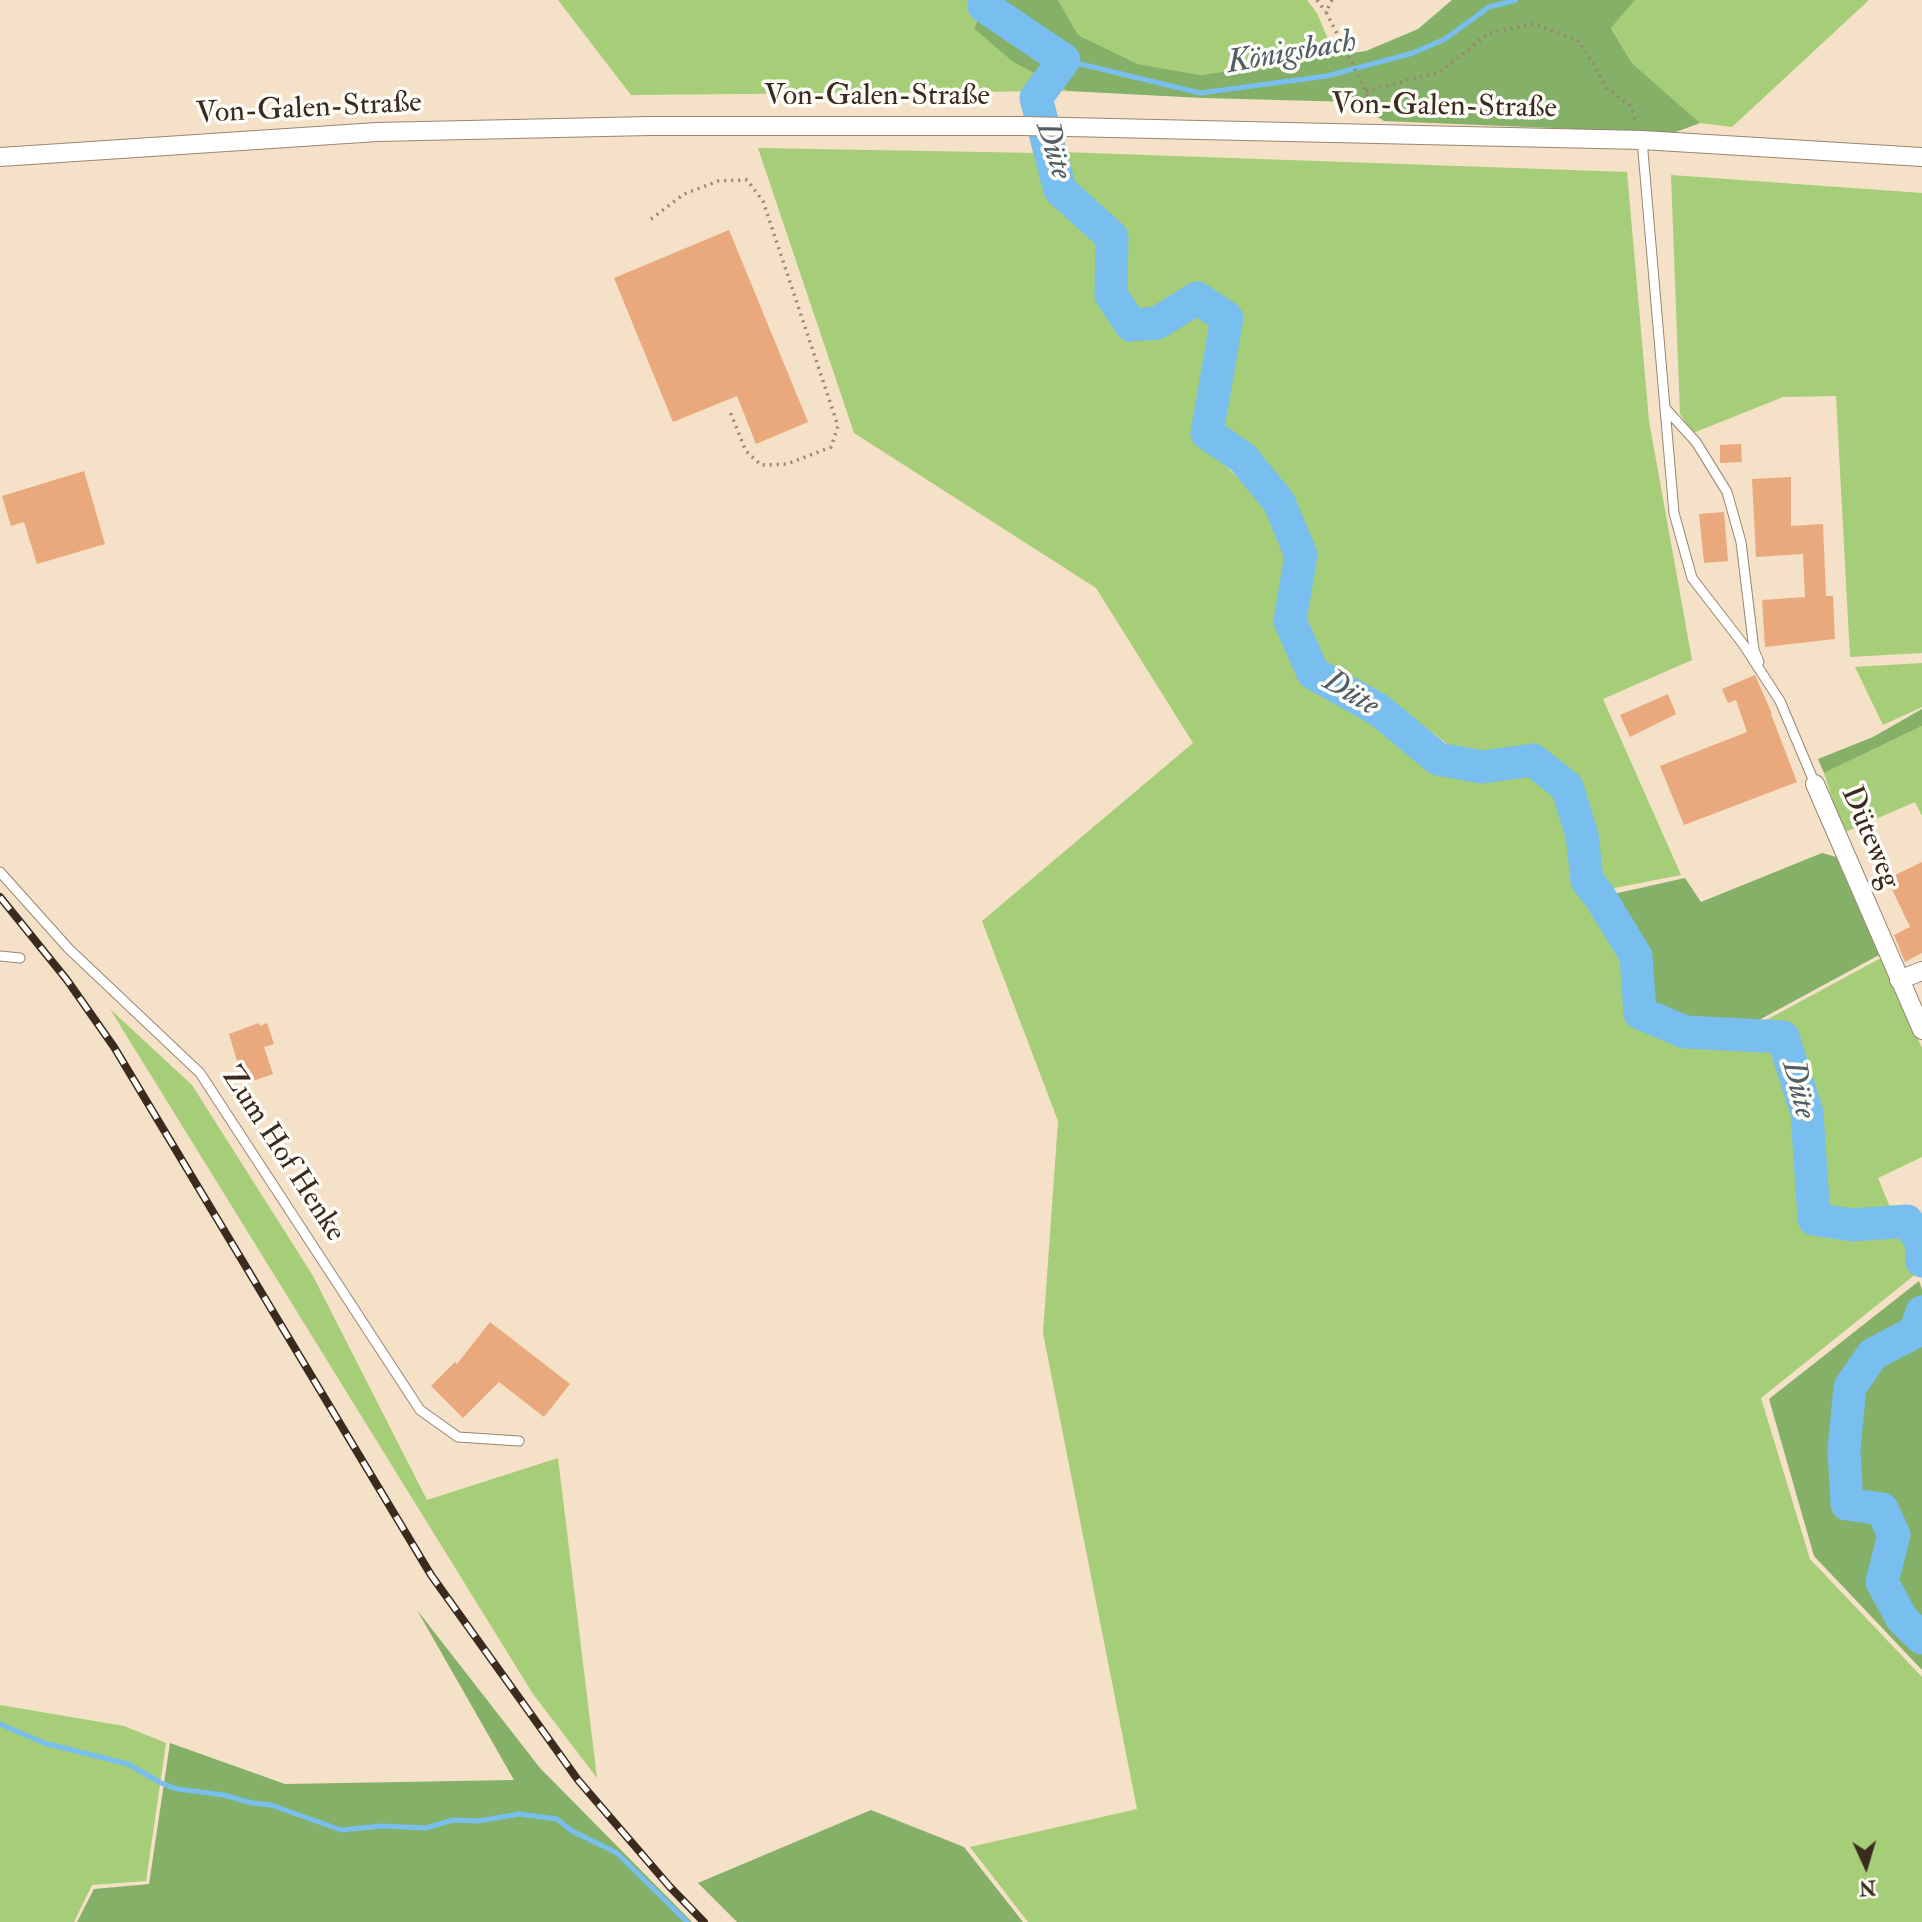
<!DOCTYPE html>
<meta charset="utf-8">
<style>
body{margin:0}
#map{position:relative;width:1922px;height:1922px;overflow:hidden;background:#f4e1c7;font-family:"IM FELL Double Pica",serif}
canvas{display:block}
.north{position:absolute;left:1831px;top:1831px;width:70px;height:70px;-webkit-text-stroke:5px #fdfcf7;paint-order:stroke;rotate:176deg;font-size:19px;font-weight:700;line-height:28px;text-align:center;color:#3b2a1e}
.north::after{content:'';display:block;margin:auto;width:24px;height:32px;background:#3b2a1e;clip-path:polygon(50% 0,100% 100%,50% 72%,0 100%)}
</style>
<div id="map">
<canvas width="1922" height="1922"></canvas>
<div class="north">N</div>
</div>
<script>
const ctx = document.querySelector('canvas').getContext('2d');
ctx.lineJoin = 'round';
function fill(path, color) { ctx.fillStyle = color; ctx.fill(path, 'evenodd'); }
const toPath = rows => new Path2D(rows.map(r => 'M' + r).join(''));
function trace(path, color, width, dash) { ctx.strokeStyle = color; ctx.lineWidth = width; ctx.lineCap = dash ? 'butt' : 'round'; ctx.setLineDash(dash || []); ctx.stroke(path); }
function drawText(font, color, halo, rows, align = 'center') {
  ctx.font = font + ' "IM FELL Double Pica",serif'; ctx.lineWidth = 7; ctx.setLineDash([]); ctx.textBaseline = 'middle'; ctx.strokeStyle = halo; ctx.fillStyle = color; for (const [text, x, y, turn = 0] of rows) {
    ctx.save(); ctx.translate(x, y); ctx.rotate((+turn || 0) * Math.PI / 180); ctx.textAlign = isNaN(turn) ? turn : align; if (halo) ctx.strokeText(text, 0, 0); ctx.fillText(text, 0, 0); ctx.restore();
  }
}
const green = toPath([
 [558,0,986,0,974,29,1013,62,1068,91,631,95],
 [1058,0,1307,0,1317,13,1335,56,1201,75,1138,64,1078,35],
 [1635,0,1869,0,1732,127,1700,123,1632,63,1611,27],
 [758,148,1038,153,1048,196,1102,242,1100,299,1125,338,1161,337,1197,313,1215,322,1196,437,1257,496,1289,555,1277,621,1303,681,1375,723,1428,769,1475,778,1525,770,1559,794,1574,841,1577,888,1628,958,1636,1020,1682,1042,1777,1045,1800,1117,1805,1225,1852,1238,1901,1231,1917,1273,1761,1398,1810,1559,1922,1677,1922,1922,1028,1922,970,1847,1137,1809,1043,1333,1058,1121,982,921,1193,743,1096,588,854,433],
 [1062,152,1627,172,1649,421,1692,660,1603,699,1681,875,1604,890,1592,876,1593,834,1580,783,1535,745,1460,754,1377,690,1316,657,1300,617,1313,554,1292,496,1249,448,1218,426,1241,317,1197,285,1152,315,1136,316,1121,292,1120,231,1065,184],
 [1671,175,1922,193,1922,653,1850,657,1836,396,1783,397,1693,433,1680,414],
 [1922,663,1922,707,1883,725,1855,667],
 [1922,726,1922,816,1915,802,1843,833,1824,773],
 [1881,958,1922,1048,1922,1157,1878,1178,1892,1212,1849,1216,1821,1210,1818,1109,1790,1027,1755,1026],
 [110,1009,192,1085,313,1276,427,1500,558,1458,597,1778,533,1694],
 [0,1705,124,1726,166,1743,146,1881,92,1885,74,1922,0,1922]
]);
const forest = toPath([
 [986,0,1058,0,1078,35,1138,64,1201,75,1366,51,1418,29,1452,0,1635,0,1611,28,1632,63,1700,123,1673,133,1384,121,1354,102,1203,98,1068,91,1013,62,974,29],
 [1922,709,1922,726,1824,773,1818,759,1873,737],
 [1822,853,1836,857,1879,955,1735,1033,1685,1032,1640,1013,1636,956,1600,897,1685,878,1701,902],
 [1919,1281,1922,1289,1922,1670,1814,1556,1769,1399],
 [417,1610,540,1768,692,1922,77,1922,94,1889,149,1884,170,1743,285,1784,514,1780],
 [871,1810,964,1847,1023,1922,737,1922,698,1883]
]);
const stream = toPath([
 [1064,60,1200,93,1327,76,1413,53,1445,39,1489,7,1516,0],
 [0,1724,44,1743,128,1764,161,1783,177,1789,224,1795,252,1803,271,1805,341,1830,382,1826,426,1828,453,1820,478,1821,519,1814,557,1819,572,1831,617,1853,687,1922]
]);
const river = toPath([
 [989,0,984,6,1064,60,1036,98,1060,190,1112,237,1111,295,1131,325,1157,323,1197,298,1227,318,1207,433,1243,458,1279,502,1301,555,1290,621,1313,673,1379,710,1438,759,1482,767,1533,760,1567,787,1582,835,1587,881,1600,897,1636,956,1640,1013,1685,1032,1783,1037,1807,1113,1814,1219,1852,1225,1907,1221,1921,1241,1922,1261],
 [1922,1312,1915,1332,1873,1354,1850,1387,1844,1449,1847,1504,1882,1509,1894,1535,1882,1582,1902,1619,1922,1638]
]);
const building = toPath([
 [729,230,808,422,756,444,737,396,673,422,614,278],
 [1741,444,1742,462,1720,463,1720,445],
 [84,471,105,544,37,564,24,522,11,526,2,496],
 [1791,477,1791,526,1823,524,1826,596,1833,596,1835,639,1765,647,1762,600,1805,597,1803,554,1756,557,1752,479],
 [1724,512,1728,561,1704,563,1699,514],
 [1755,675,1772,714,1771,714,1797,782,1684,825,1660,766,1747,732,1736,700,1728,703,1722,689],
 [1668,694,1676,714,1630,737,1620,715],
 [1922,862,1922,953,1905,962,1894,935,1910,927,1887,879],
 [259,1023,260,1026,267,1023,274,1044,264,1047,273,1074,244,1084,229,1034],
 [490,1322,570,1384,544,1417,499,1382,463,1418,431,1386,455,1362,457,1364]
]);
const path = toPath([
 [1317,0,1326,12],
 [1332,0,1326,12,1366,91,1372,115],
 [1366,91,1440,72,1489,33,1534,24,1579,41,1607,88,1630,106,1636,122],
 [651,219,684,194,718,181,747,180,763,201,838,426,831,447,787,464,761,465,746,451,730,412]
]);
const lane = toPath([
 [1642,140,1674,513,1692,578,1743,644,1780,701,1815,784],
 [1665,408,1696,442,1727,492,1741,542,1754,650,1759,662],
 [0,872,69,949,200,1073,420,1410,458,1437,519,1441],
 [0,956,20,958]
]);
const street = toPath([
 [0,157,377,132,649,126,1023,126,1642,140,1922,157],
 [1815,784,1922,1030],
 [1899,980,1922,971]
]);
const rail = toPath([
 [0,897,67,980,114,1047,431,1575,578,1780,670,1887,704,1922]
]);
const streetNames = [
 ["Von-Galen-Straße",877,98],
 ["Von-Galen-Straße",1444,108,1],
 ["Von-Galen-Straße",309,110,-3],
 ["Düteweg",1869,838,67],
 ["Zum Hof Henke",282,1155,57]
];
const waterNames = [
 ["Königsbach",1292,54,-10],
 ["Düte",1052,151,73],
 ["Düte",1350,695,31],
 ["Düte",1797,1090,76]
];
fill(green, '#a6cd77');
fill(forest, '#84b068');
trace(stream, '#78beef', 5);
trace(river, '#78beef', 33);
fill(building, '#e9a97d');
trace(lane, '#988672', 11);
trace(street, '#988672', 20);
trace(path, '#988672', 3.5, [2, 5]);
trace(lane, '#fff', 9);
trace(street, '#fff', 18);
trace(rail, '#3b2a1e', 8);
trace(rail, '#fdfcf7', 5, [16]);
drawText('30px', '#3b2a1e', '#fdfcf7', streetNames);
drawText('italic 32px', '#505e67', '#fdfcf7', waterNames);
</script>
